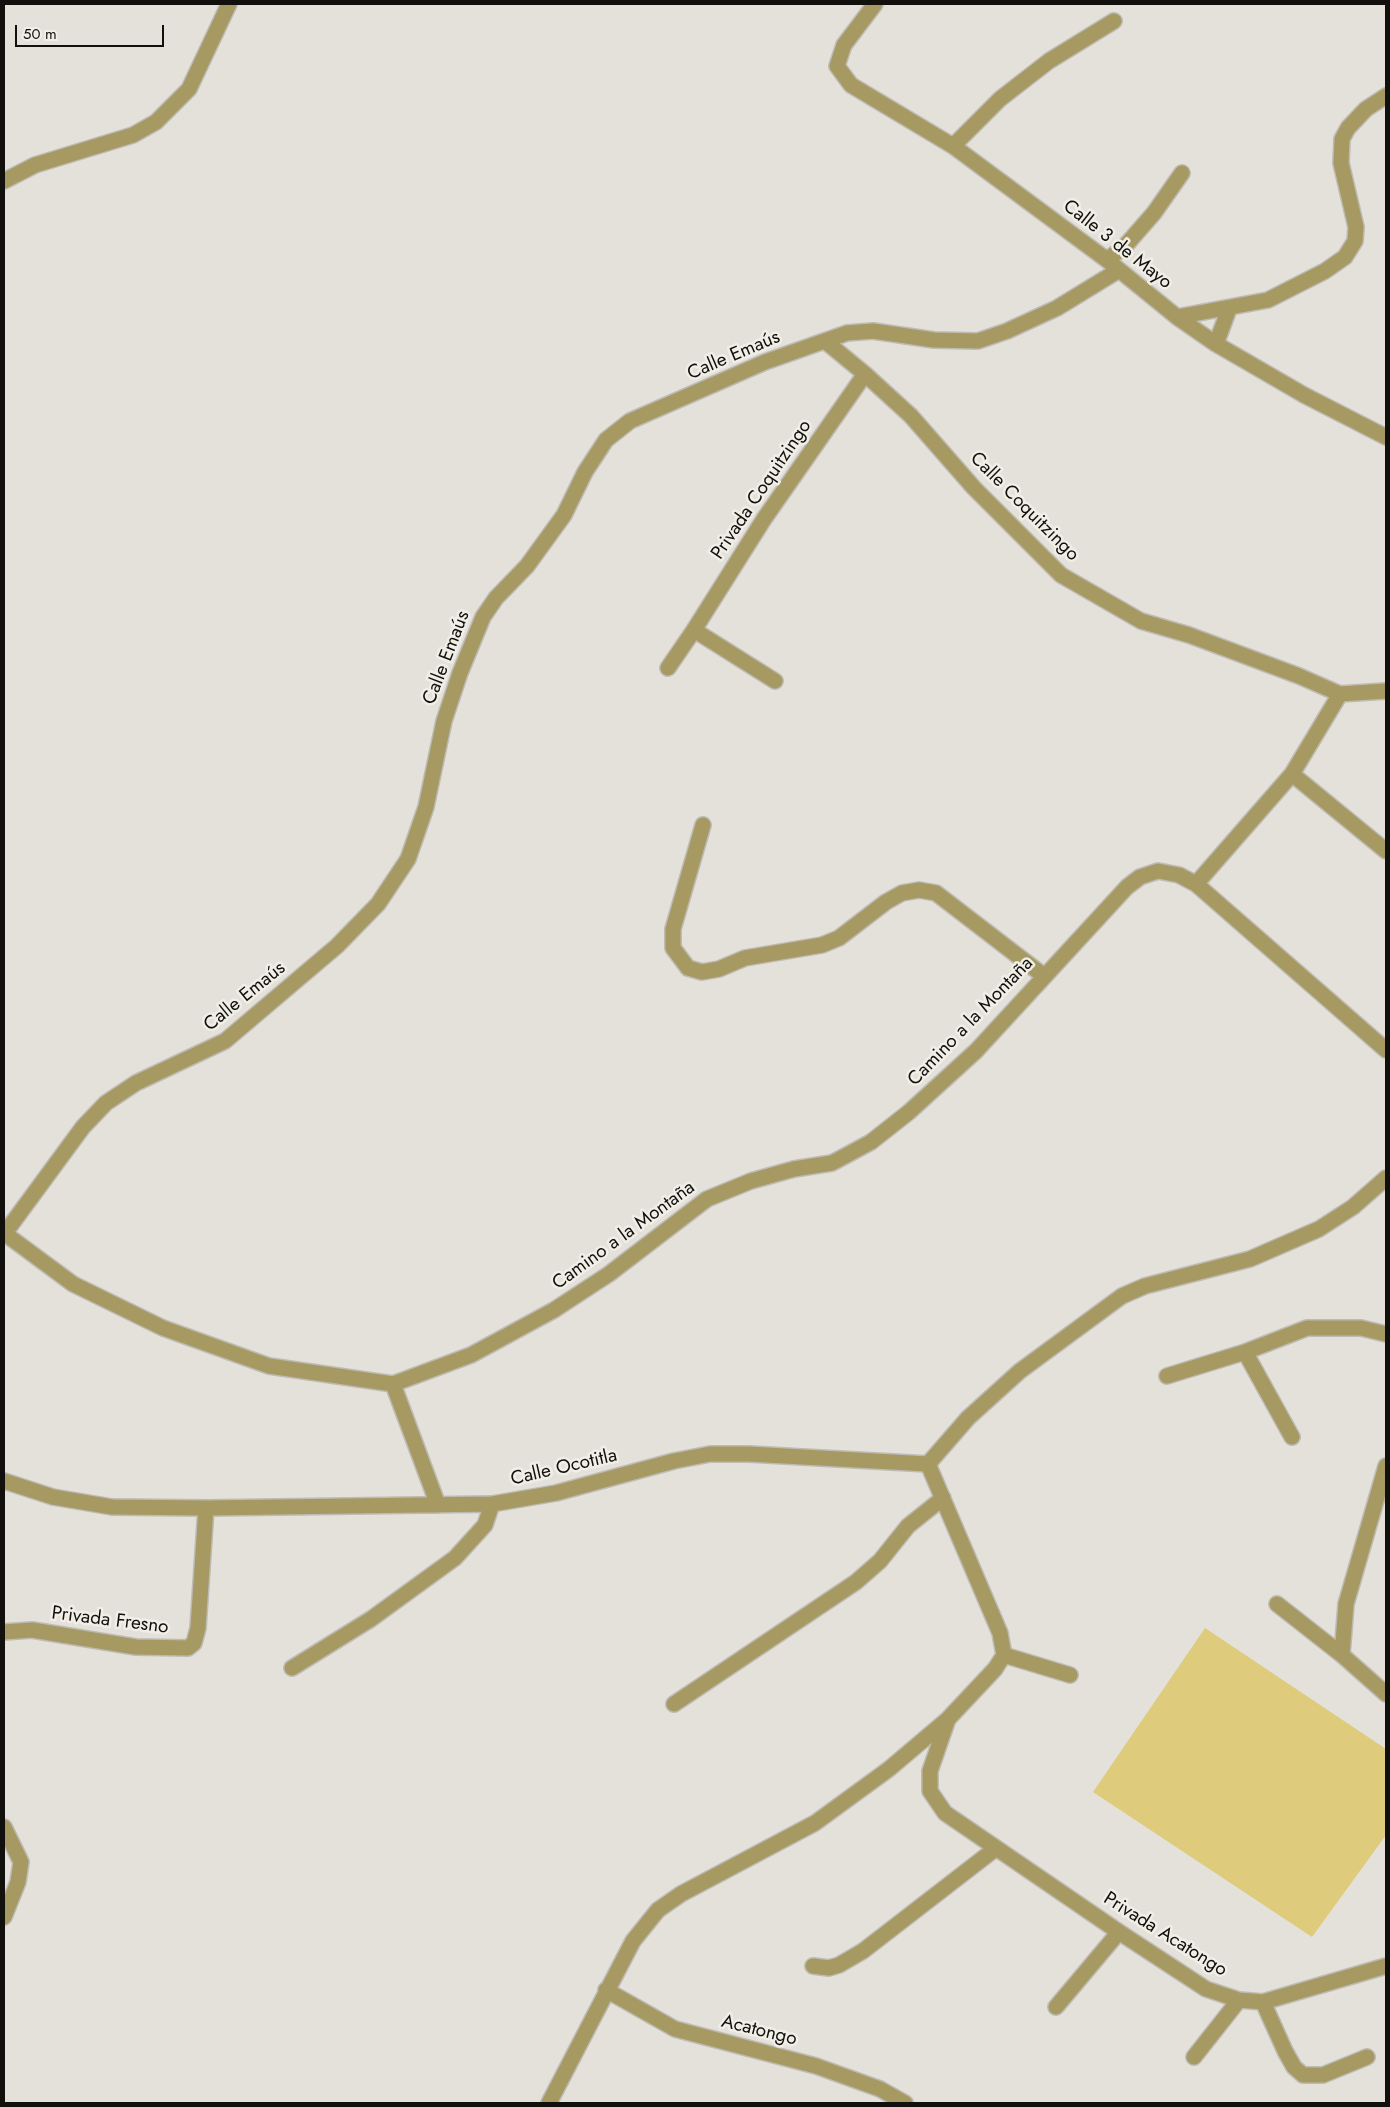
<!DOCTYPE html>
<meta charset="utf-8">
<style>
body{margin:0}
#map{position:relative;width:1390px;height:2107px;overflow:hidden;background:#e3e1d9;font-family:Jost,sans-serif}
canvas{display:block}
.frame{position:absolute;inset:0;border:5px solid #11100d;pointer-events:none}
.scale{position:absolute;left:15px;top:25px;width:149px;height:22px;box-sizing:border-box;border:2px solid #11100d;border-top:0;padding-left:6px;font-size:15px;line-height:18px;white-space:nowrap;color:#11100d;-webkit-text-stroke:4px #f0eee6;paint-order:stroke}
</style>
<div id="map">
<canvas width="1390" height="2107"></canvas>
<div class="frame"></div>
<div class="scale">50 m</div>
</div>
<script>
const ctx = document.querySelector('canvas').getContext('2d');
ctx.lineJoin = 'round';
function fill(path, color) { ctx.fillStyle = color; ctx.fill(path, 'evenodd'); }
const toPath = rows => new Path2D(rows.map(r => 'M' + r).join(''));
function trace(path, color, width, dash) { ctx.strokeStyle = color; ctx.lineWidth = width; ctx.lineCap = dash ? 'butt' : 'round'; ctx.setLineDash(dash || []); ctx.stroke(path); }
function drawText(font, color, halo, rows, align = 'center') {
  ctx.font = font + ' Jost,sans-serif'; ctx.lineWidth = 5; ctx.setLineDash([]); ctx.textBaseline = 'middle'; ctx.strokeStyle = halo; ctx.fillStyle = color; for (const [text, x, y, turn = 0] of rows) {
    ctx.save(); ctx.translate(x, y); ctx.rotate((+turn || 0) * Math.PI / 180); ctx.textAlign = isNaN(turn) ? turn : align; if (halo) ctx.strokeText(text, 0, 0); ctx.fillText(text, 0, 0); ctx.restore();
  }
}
const green = toPath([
 [1205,1628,1386,1749,1386,1835,1312,1937,1093,1792]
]);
const street = toPath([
 [875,4,844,45,837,66,851,85,953,146,1107,260,1177,317,1216,344,1304,395,1386,437],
 [953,146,1000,99,1049,61,1114,21],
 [4,181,35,165,133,135,156,122,189,89,229,4],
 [1107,260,1126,245,1154,213,1182,173],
 [1177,317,1268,300,1325,271,1345,257,1355,241,1356,227,1341,163,1342,139,1348,128,1366,109,1386,96],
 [825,341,865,374,911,416,974,488,1061,575,1141,621,1189,635,1299,676,1340,694,1386,691],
 [1216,344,1229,309],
 [694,630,775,681],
 [668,668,694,630,764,519,865,374],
 [1292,774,1386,851],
 [703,825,673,929,673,948,688,968,702,972,719,969,745,958,822,945,839,938,886,902,902,893,919,890,936,893,1044,976],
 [1196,884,1292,774,1340,694],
 [4,1233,73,1284,163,1328,269,1366,393,1384,471,1355,554,1310,609,1274,707,1199,751,1181,794,1169,832,1163,871,1142,909,1112,976,1051,1127,887,1140,877,1158,871,1179,875,1196,884,1386,1050],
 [5,1233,83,1127,106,1103,136,1083,225,1041,337,946,378,904,408,859,426,807,444,721,460,673,483,617,496,598,527,566,564,515,585,472,606,440,630,421,765,362,847,333,873,331,934,340,978,341,1007,331,1057,308,1119,270],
 [1245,1352,1292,1437],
 [1167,1376,1245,1352,1307,1328,1361,1328,1386,1334],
 [393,1384,438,1505],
 [928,1464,968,1418,1020,1371,1122,1296,1145,1286,1250,1259,1319,1229,1353,1207,1386,1178],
 [4,1481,53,1497,112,1507,206,1508,492,1504,556,1493,674,1461,710,1454,749,1454,928,1464],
 [1277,1604,1342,1655,1386,1694],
 [4,1632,32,1630,136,1647,188,1648,194,1643,198,1628,206,1508],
 [1004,1655,1070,1675],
 [1342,1655,1346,1604,1386,1466],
 [292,1668,371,1619,455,1558,485,1525,492,1504],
 [674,1704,856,1582,880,1561,908,1526,943,1498],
 [948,1719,930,1771,930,1791,945,1813,1119,1932,1206,1989,1239,2000,1263,2002,1386,1966],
 [4,1827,21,1862,18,1882,4,1917],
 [813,1966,829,1968,839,1965,863,1951,995,1849],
 [606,1990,675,2029,816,2066,880,2089,905,2103],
 [1263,2002,1285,2051,1294,2067,1303,2075,1323,2075,1367,2057],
 [1056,2007,1119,1932],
 [1194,2057,1239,2000],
 [549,2103,633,1941,658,1910,681,1894,815,1823,889,1769,948,1719,995,1669,1004,1655,1000,1633,928,1464]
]);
const streetNames = [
 ["Calle 3 de Mayo",1117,245,38],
 ["Calle Emaús",734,356,-23],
 ["Privada Coquitzingo",762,490,-56],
 ["Calle Coquitzingo",1024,507,45],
 ["Calle Emaús",447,658,-69],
 ["Calle Emaús",245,997,-39],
 ["Camino a la Montaña",971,1022,-46],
 ["Camino a la Montaña",624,1236,-36],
 ["Calle Ocotitla",564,1468,-13],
 ["Privada Fresno",110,1621,7],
 ["Privada Acatongo",1165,1935,32],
 ["Acatongo",759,2031,14]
];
fill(green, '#decb7c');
trace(street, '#bdbbb4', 18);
trace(street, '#a79962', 15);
drawText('19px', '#11100d', '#f0eee6', streetNames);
</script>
